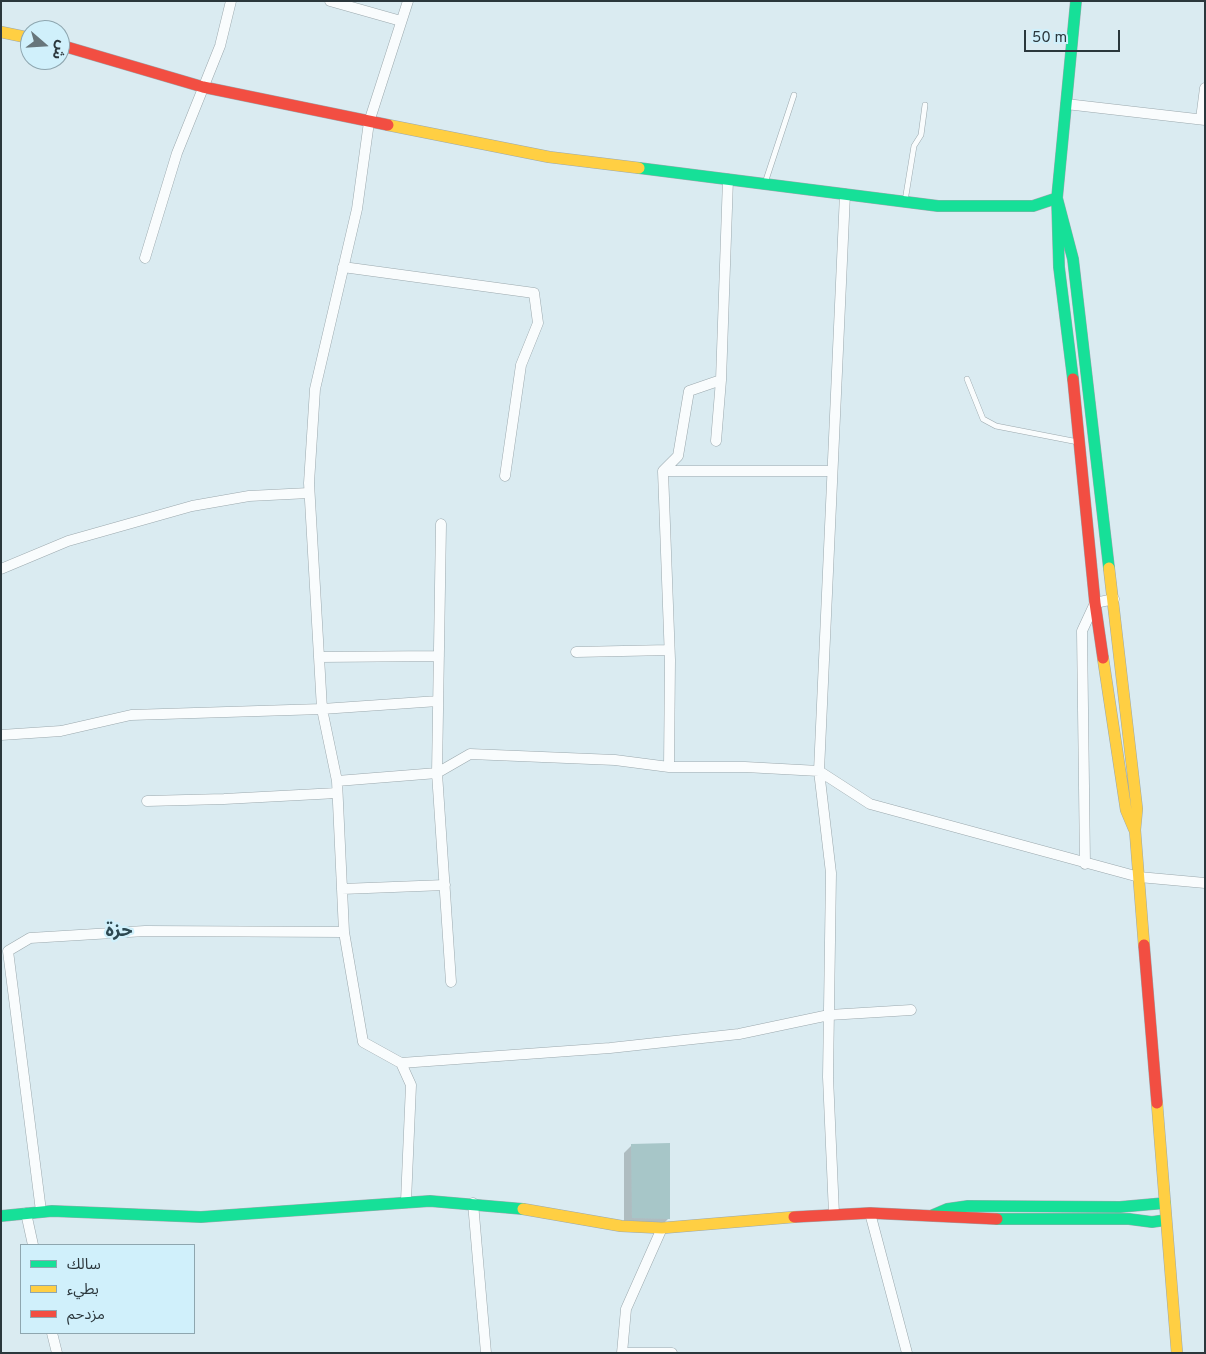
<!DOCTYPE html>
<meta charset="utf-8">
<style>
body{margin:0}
#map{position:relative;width:1206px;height:1354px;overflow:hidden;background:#daebf1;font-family:Overpass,"Noto Sans Arabic",sans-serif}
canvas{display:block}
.frame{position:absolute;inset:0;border:2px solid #2b373c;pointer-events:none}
.legend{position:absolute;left:20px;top:1244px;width:175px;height:90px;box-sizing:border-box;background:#d0f0fb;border:1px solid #8ea6af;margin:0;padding:6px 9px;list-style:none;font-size:15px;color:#2b373c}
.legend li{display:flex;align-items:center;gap:10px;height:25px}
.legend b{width:25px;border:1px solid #8ea6af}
.north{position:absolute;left:20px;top:20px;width:50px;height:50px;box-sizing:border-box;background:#d0f0fb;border:1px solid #8ea6af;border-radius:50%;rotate:109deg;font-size:14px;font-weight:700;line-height:20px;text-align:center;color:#2b373c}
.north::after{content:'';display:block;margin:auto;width:18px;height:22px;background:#68767b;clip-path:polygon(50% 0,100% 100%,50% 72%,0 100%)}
.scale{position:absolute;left:1024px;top:30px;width:96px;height:22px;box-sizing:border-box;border:2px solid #2b373c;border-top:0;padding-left:6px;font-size:15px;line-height:18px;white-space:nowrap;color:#2b373c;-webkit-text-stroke:4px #d0f0fb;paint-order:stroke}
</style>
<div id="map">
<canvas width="1206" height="1354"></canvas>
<div class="frame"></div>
<ul class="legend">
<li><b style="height:6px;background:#16e098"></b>سالك</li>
<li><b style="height:6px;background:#ffcf43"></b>بطيء</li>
<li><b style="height:6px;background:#f24e42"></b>مزدحم</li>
</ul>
<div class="north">ش</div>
<div class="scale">50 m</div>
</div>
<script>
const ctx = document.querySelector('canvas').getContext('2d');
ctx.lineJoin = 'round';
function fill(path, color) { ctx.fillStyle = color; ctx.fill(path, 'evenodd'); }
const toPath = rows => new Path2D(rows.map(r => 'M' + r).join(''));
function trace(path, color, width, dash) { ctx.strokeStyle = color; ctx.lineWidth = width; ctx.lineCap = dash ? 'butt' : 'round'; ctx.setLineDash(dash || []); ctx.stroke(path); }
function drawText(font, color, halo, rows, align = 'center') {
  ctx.font = font + ' Overpass,"Noto Sans Arabic",sans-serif'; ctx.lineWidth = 4.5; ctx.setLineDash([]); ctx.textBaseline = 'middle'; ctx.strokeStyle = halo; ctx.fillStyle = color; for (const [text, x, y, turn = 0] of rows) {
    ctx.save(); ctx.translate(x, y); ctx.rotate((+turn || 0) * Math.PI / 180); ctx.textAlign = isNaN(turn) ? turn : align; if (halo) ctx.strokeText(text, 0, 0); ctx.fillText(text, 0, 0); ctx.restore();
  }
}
const shadow = toPath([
 [632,1145,669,1218,661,1226,624,1225,624,1153]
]);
const building = toPath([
 [670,1143,670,1219,632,1218,631,1144]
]);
const lane = toPath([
 [765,183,794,95],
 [905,201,914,146,921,135,925,105],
 [967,379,983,419,996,426,1078,442]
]);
const street = toPath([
 [330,1,401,21],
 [1066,104,1205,120],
 [1201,119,1205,88],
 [145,258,177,153,220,46,231,1],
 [343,267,534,293,538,323,521,365,505,476],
 [716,441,721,380,728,179],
 [663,471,831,471],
 [441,524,437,773,451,982],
 [1,569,68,541,192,506,249,496,309,493],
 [576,652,669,650],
 [319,657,439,656],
 [1,735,61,731,131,715,322,709,438,701],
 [669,767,670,660,663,471,678,456,689,391,721,380],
 [337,781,437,773,470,754,615,760,669,767,745,767,819,771,870,804,1139,877,1205,883],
 [147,801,224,799,337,793],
 [1085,864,1082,631,1095,603,1114,599],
 [342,889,445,885],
 [401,1063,610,1048,739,1034,829,1015,911,1010],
 [406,1201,411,1085,401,1063,363,1042,344,932,337,781,322,709,309,483,315,389,357,209,369,122,408,1],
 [473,1203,486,1353],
 [41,1211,8,951,30,938,145,931,344,932],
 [26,1213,33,1245],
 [870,1213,907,1353],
 [834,1214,828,1077,831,873,819,771,845,194],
 [52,1333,57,1353],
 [622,1353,626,1309,662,1228],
 [623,1353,672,1353]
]);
const fast = toPath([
 [639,168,938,206,1033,206,1057,198],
 [1057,198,1073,259,1109,568],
 [1073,379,1059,267,1057,198,1076,1],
 [933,1215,947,1209,968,1206,1120,1207,1165,1203],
 [1,1216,52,1211,201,1217,430,1201,523,1209],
 [997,1219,1129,1219,1152,1222,1166,1220]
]);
const slow = toPath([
 [1,32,30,38],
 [388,125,549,157,639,168],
 [1109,568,1137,809,1135,830,1144,945],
 [1103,658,1126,810,1134,829],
 [1157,1103,1177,1353],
 [523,1209,621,1226,662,1228,794,1217]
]);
const jam = toPath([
 [60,45,203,87,388,125],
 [1073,379,1095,603,1103,658],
 [1144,945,1157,1103],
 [794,1217,870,1213,997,1219]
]);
const quarterNames = [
 ["حزة",119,932]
];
fill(shadow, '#0003');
fill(building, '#a7c6c8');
trace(lane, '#9ba8ad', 6);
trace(street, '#9ba8ad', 11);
trace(fast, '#9ba8ad', 12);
trace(slow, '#9ba8ad', 12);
trace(jam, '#9ba8ad', 12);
trace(lane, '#f9fcfd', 5);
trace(street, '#f9fcfd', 10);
trace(fast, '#16e098', 11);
trace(slow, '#ffcf43', 11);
trace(jam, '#f24e42', 11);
drawText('bold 18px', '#2c4851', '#d0f0fb', quarterNames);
</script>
